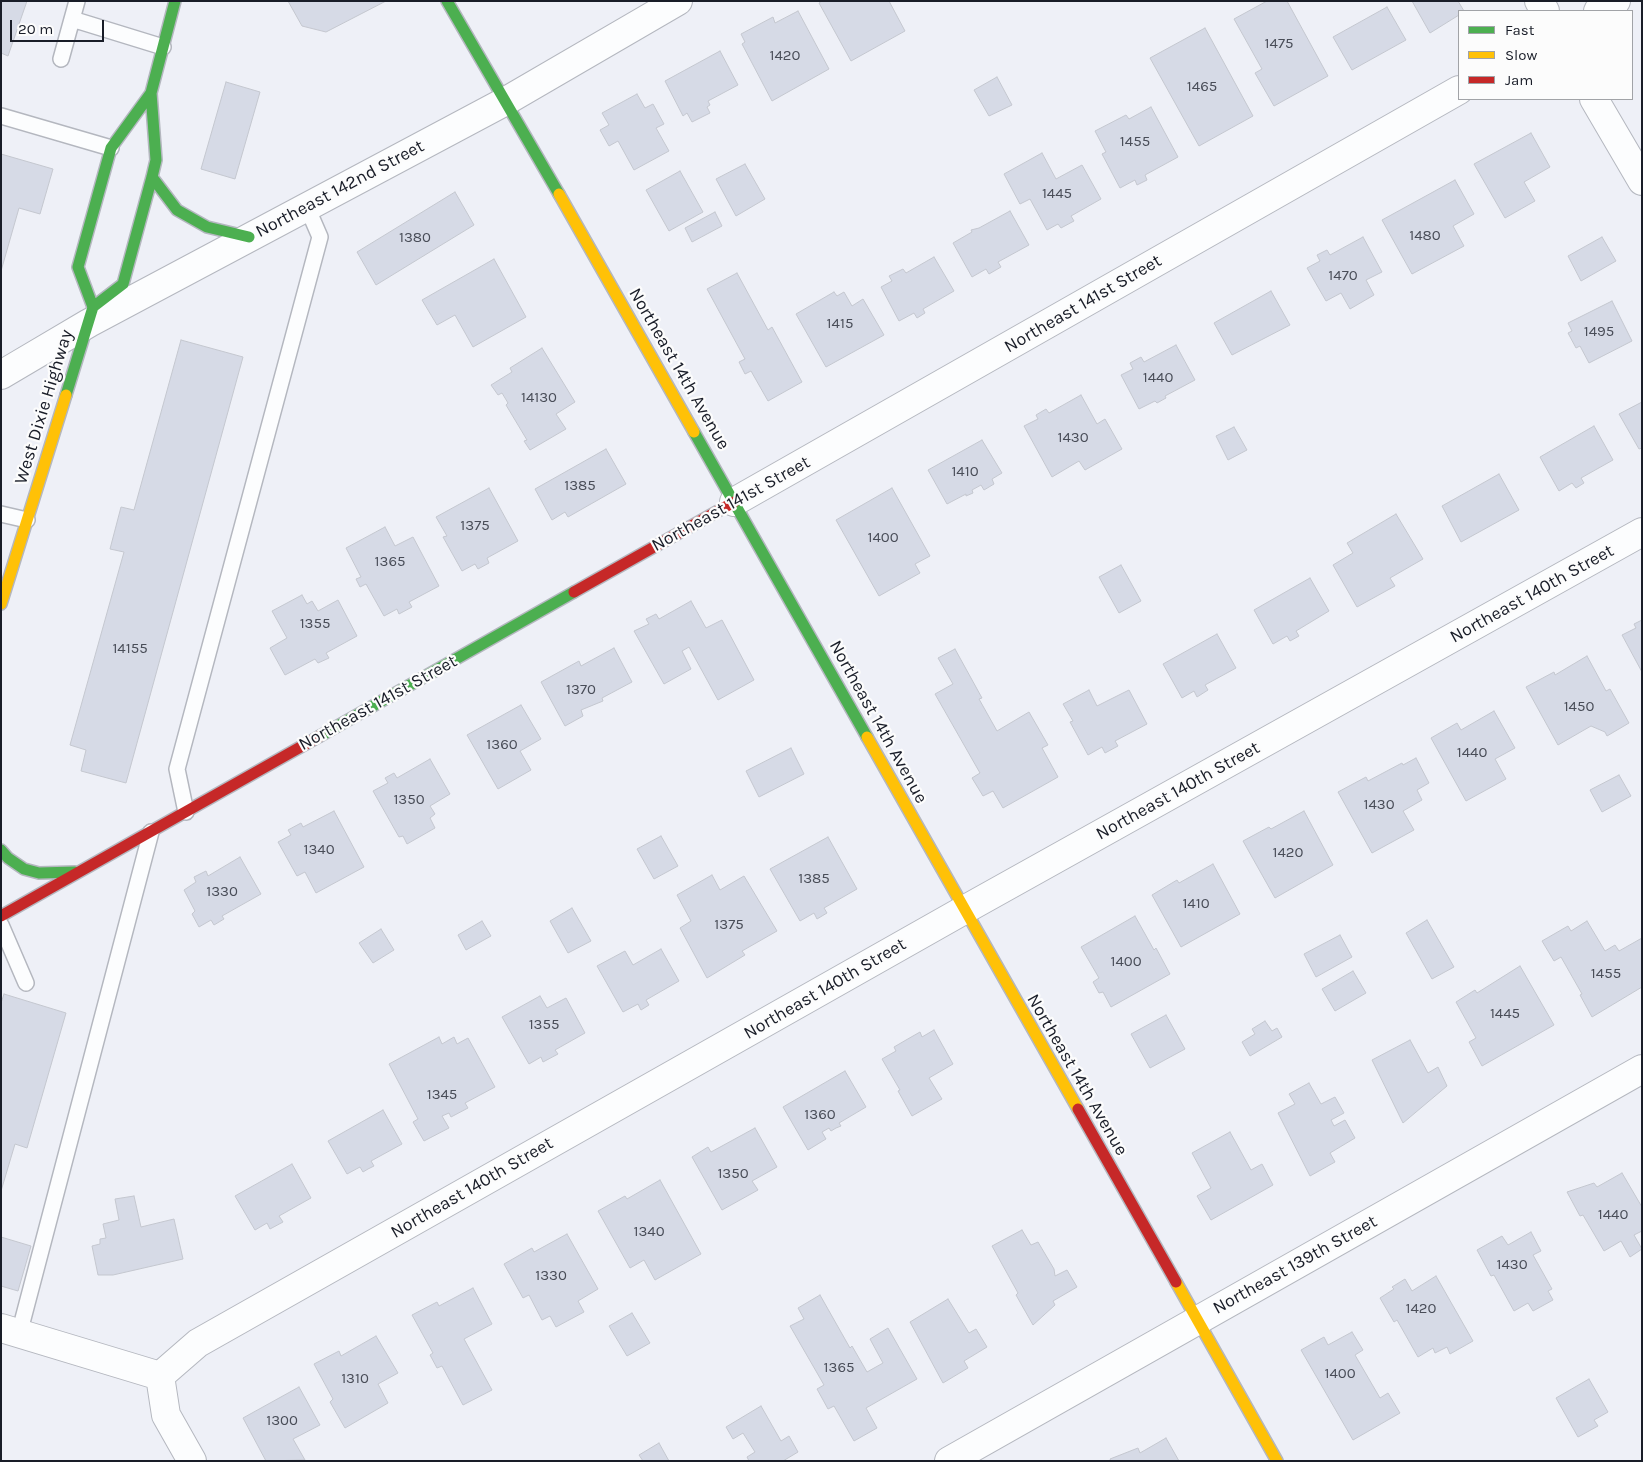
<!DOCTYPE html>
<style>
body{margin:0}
#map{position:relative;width:1643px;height:1462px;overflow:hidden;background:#eef0f7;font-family:Karla,sans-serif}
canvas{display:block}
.frame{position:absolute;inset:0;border:2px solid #191d28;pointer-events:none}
.legend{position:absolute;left:1458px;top:10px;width:175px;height:90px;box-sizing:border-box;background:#fcfcfc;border:1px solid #a1a3a7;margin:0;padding:6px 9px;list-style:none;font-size:15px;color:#191d28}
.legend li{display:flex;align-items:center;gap:10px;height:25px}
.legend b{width:25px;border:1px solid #a1a3a7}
.scale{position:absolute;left:10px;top:20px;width:94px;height:22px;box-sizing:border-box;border:2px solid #191d28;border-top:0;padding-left:6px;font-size:15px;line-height:18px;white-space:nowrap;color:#191d28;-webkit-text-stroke:4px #fcfcfc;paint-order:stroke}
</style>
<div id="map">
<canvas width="1643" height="1462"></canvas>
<div class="frame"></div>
<ul class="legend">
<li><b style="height:6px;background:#4caf50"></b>Fast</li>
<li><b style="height:6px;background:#ffc107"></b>Slow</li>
<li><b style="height:6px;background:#c62828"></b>Jam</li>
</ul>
<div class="scale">20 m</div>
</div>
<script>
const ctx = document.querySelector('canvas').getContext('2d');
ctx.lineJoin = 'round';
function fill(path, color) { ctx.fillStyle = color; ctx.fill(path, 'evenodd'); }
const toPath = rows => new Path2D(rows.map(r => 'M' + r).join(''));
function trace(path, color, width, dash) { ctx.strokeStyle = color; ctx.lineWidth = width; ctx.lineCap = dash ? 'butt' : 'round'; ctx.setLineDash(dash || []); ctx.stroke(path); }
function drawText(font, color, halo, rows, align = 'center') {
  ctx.font = font + ' Karla,sans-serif'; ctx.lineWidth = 4.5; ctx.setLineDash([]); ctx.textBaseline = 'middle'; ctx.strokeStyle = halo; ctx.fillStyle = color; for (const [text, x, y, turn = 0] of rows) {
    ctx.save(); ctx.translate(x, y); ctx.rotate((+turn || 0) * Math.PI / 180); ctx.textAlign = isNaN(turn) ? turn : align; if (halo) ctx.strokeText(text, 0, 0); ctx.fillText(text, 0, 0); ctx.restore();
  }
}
const building = toPath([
 [1,1,27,1,8,56,1,53,1,1],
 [288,1,386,1,326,32,302,26,288,1],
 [822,1,889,1,905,31,851,61,819,3,822,1],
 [1267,1,1287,1,1328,76,1274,106,1255,73,1262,69,1234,19,1267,1],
 [1412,1,1458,1,1464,11,1459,11,1459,15,1430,33,1412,1],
 [1387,7,1406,40,1352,70,1333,37,1387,7],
 [798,11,829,69,772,101,742,44,745,42,741,34,773,17,775,23,798,11],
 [1205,28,1253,116,1199,146,1150,58,1205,28],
 [720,51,738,85,708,101,710,105,707,107,710,113,692,122,687,113,683,116,665,81,720,51],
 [997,77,1012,105,989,116,974,90,997,77],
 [226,82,260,92,235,179,201,169,226,82],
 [637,94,645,108,653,104,664,124,656,128,669,151,634,170,618,141,609,146,600,130,609,125,602,113,637,94],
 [1151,107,1178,157,1145,175,1147,180,1137,185,1135,180,1120,188,1102,154,1106,152,1095,131,1126,115,1129,119,1151,107],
 [1531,133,1550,167,1524,182,1535,201,1505,218,1474,164,1531,133],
 [1042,153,1056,179,1082,165,1101,199,1071,216,1074,221,1061,228,1058,224,1047,230,1030,199,1020,204,1004,174,1042,153],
 [1,154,53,169,40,214,19,208,1,271,1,154],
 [745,164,765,199,736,216,716,179,745,164],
 [680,171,703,212,669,231,646,190,680,171],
 [1455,180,1474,214,1453,226,1464,246,1412,274,1382,220,1455,180],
 [455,192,474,225,376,285,357,252,455,192],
 [1010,211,1029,245,998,262,1001,267,989,274,986,269,972,277,953,243,972,232,971,230,979,228,1010,211],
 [715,212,722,226,692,242,685,228,715,212],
 [1363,237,1382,272,1366,280,1374,295,1350,309,1341,293,1326,301,1307,268,1320,261,1317,255,1327,250,1330,255,1363,237],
 [1602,237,1616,261,1581,281,1568,256,1602,237],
 [934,257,954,291,923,309,925,313,917,318,914,313,899,321,881,287,892,281,889,276,903,269,906,273,934,257],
 [494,259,526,317,473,347,455,315,437,325,422,300,494,259],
 [737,273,768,330,772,327,802,382,768,401,751,371,745,374,739,362,745,359,707,289,737,273],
 [1271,291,1290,325,1232,355,1214,323,1271,291],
 [834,292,837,296,844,292,852,306,863,299,884,335,826,367,796,314,834,292],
 [1612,301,1632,341,1589,363,1580,346,1576,348,1568,333,1572,331,1568,323,1612,301],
 [181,340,243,357,126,783,81,771,86,750,70,745,124,552,110,549,121,507,134,510,181,340],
 [1176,345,1195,380,1165,396,1166,398,1157,403,1155,401,1139,409,1121,375,1133,369,1130,363,1141,357,1144,362,1176,345],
 [542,348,575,402,556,414,566,429,530,450,524,441,527,440,506,405,508,403,502,393,498,395,491,385,512,372,510,368,542,348],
 [1081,395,1097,424,1105,419,1122,449,1085,470,1079,461,1052,477,1024,426,1038,419,1036,415,1046,409,1049,413,1081,395],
 [1642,402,1642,448,1639,449,1619,414,1642,402],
 [1594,426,1613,460,1581,478,1584,483,1576,488,1572,483,1559,491,1540,457,1594,426],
 [1234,427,1247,450,1228,460,1216,436,1234,427],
 [982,440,1002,473,992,479,994,484,984,490,981,485,972,490,973,493,966,496,966,494,947,504,928,470,982,440],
 [606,449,626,484,568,517,565,512,552,520,535,489,606,449],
 [1499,474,1519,510,1461,542,1442,506,1499,474],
 [489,488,518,541,487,558,489,563,478,569,475,564,462,571,443,537,447,536,436,517,489,488],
 [892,488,930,556,915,564,920,573,879,596,836,520,892,488],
 [1396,514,1423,559,1390,578,1395,586,1357,607,1333,565,1353,553,1347,543,1396,514],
 [385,527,395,546,413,537,439,586,409,602,412,607,399,614,397,609,384,616,366,584,360,587,356,579,361,577,346,548,385,527],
 [1121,565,1141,601,1119,613,1099,577,1121,565],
 [1310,578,1329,611,1296,631,1299,636,1290,641,1287,636,1273,644,1254,610,1310,578],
 [302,595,307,604,312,601,318,611,338,600,357,636,326,653,329,658,318,663,315,659,285,675,270,648,287,638,272,611,302,595],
 [691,601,706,628,722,620,754,680,718,700,689,647,682,651,691,669,664,684,634,631,649,624,646,619,656,614,659,619,691,601],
 [1642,620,1642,672,1622,635,1636,628,1634,624,1642,620],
 [1217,634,1236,668,1205,685,1208,690,1197,697,1194,691,1182,698,1163,664,1217,634],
 [614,648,632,682,602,698,603,701,581,710,583,716,565,726,541,682,579,661,581,666,614,648],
 [955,649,982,698,979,699,997,731,1029,712,1048,745,1042,748,1058,777,1003,808,993,791,983,796,972,778,980,773,935,694,953,684,938,658,955,649],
 [1587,656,1606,691,1610,689,1629,723,1607,736,1605,732,1591,726,1558,745,1526,687,1554,672,1555,675,1587,656],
 [1089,690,1097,706,1129,690,1147,724,1115,741,1118,746,1105,753,1102,747,1088,755,1070,722,1073,721,1063,704,1089,690],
 [521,705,541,739,520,751,531,770,498,789,467,735,521,705],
 [1494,711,1515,748,1495,759,1506,779,1466,801,1431,738,1457,723,1461,730,1494,711],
 [791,748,804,774,759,797,746,771,791,748],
 [1416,758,1429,783,1417,790,1422,800,1403,811,1414,830,1372,853,1338,792,1366,777,1368,781,1402,763,1403,765,1416,758],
 [430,759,450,794,430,806,435,814,430,818,435,828,407,844,403,836,399,837,373,791,388,783,385,778,394,773,397,778,430,759],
 [1619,775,1631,796,1602,812,1590,790,1619,775],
 [334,811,364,867,316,893,305,872,297,876,278,842,291,835,288,830,301,823,303,827,334,811],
 [1304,811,1333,865,1275,898,1243,841,1269,827,1271,829,1304,811],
 [661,836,678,866,654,879,637,849,661,836],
 [828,837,857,889,824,908,827,913,817,919,814,913,800,921,770,869,828,837],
 [240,857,261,894,222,916,224,919,214,925,211,920,199,927,192,914,195,911,184,890,196,882,194,877,206,871,208,876,240,857],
 [1213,864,1240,914,1181,947,1152,895,1177,880,1179,883,1213,864],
 [712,875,720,890,744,876,777,931,742,951,745,955,707,978,680,928,691,921,677,895,712,875],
 [572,908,591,941,568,953,550,921,572,908],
 [1135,916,1154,950,1156,948,1170,974,1111,1007,1103,992,1099,993,1093,982,1099,978,1081,947,1135,916],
 [1427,920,1454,967,1432,979,1406,933,1427,920],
 [482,921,491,936,466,950,458,935,482,921],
 [1587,921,1605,951,1615,945,1619,951,1642,938,1642,987,1592,1017,1580,995,1582,994,1561,957,1554,961,1542,941,1568,926,1571,931,1587,921],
 [381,929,394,950,373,963,359,943,381,929],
 [1340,935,1352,957,1316,977,1304,954,1340,935],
 [661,949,679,981,646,1000,649,1005,641,1010,638,1004,623,1012,597,966,625,951,633,965,661,949],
 [1520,966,1554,1025,1482,1066,1469,1042,1476,1038,1456,1002,1475,990,1477,993,1520,966],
 [1353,971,1366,993,1335,1011,1322,989,1353,971],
 [4,994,66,1013,27,1148,15,1144,1,1191,1,1003,4,994],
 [540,996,547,1008,566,998,585,1033,555,1050,558,1054,543,1062,541,1057,529,1064,502,1017,540,996],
 [1166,1015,1185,1049,1150,1068,1131,1034,1166,1015],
 [1265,1021,1272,1031,1277,1028,1282,1037,1250,1056,1242,1042,1255,1034,1252,1029,1265,1021],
 [934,1030,953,1064,929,1078,942,1099,912,1116,898,1091,900,1090,882,1059,896,1051,894,1047,906,1040,920,1032,922,1037,934,1030],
 [439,1037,442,1044,454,1037,457,1044,468,1038,495,1087,465,1103,468,1108,451,1117,449,1113,442,1116,449,1128,424,1141,413,1122,418,1119,389,1064,439,1037],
 [1410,1040,1428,1073,1438,1067,1447,1086,1403,1123,1372,1060,1410,1040],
 [845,1071,866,1107,839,1123,841,1126,836,1128,831,1131,829,1128,822,1132,826,1139,808,1150,783,1107,845,1071],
 [1309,1083,1321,1104,1335,1097,1344,1113,1331,1120,1334,1126,1345,1120,1355,1138,1330,1153,1335,1162,1310,1176,1278,1113,1295,1104,1289,1094,1309,1083],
 [383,1110,402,1144,371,1161,374,1166,368,1169,363,1172,360,1167,347,1174,328,1141,383,1110],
 [755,1128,777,1167,752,1181,758,1190,722,1210,692,1157,708,1147,711,1152,755,1128],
 [1230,1132,1251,1170,1262,1164,1273,1185,1211,1220,1197,1196,1211,1188,1192,1153,1230,1132],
 [292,1164,311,1198,279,1216,283,1222,270,1229,267,1223,255,1230,235,1196,292,1164],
 [1622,1173,1642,1207,1642,1231,1634,1235,1642,1249,1630,1257,1621,1241,1604,1251,1583,1215,1580,1216,1567,1192,1594,1183,1597,1187,1622,1173],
 [660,1180,701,1254,655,1280,644,1260,630,1268,598,1211,625,1196,627,1199,660,1180],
 [134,1196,141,1227,174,1219,183,1259,113,1275,98,1275,92,1246,100,1244,100,1239,106,1238,103,1224,119,1220,115,1199,134,1196],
 [1022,1230,1031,1245,1038,1242,1054,1269,1055,1276,1067,1270,1077,1287,1053,1301,1055,1305,1033,1325,1016,1295,1018,1293,992,1246,1022,1230],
 [1531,1232,1541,1251,1533,1255,1552,1289,1548,1291,1553,1300,1533,1311,1528,1303,1514,1311,1494,1275,1491,1276,1477,1250,1502,1236,1508,1245,1531,1232],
 [567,1234,598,1289,578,1301,584,1312,556,1327,550,1316,542,1320,529,1295,523,1298,504,1264,532,1248,534,1252,567,1234],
 [1,1237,31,1246,18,1291,1,1286,1,1237],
 [1436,1276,1473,1341,1450,1354,1447,1347,1435,1353,1433,1348,1418,1357,1397,1320,1394,1322,1380,1298,1394,1289,1392,1287,1405,1279,1412,1291,1436,1276],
 [473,1288,492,1324,464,1339,492,1390,463,1405,442,1366,437,1368,430,1355,433,1353,412,1315,437,1302,439,1306,473,1288],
 [820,1295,850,1348,852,1346,867,1372,883,1363,870,1339,888,1328,917,1379,866,1408,877,1428,854,1441,834,1406,828,1409,817,1389,824,1385,790,1326,804,1319,798,1308,820,1295],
 [948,1299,969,1333,976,1329,987,1347,964,1361,968,1368,943,1383,910,1322,948,1299],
 [632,1313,650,1343,627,1356,609,1326,632,1313],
 [1352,1332,1363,1350,1355,1355,1380,1398,1388,1393,1400,1413,1353,1440,1301,1350,1324,1337,1328,1345,1352,1332],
 [376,1336,398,1373,378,1384,388,1403,345,1428,330,1402,333,1399,314,1364,339,1351,341,1356,376,1336],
 [1589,1379,1608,1412,1594,1420,1598,1426,1578,1437,1556,1398,1589,1379],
 [299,1387,320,1425,293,1439,305,1460,266,1461,243,1418,299,1387],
 [761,1406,781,1441,789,1436,798,1452,783,1461,749,1461,747,1457,755,1452,743,1433,733,1439,726,1427,761,1406],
 [1166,1438,1179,1461,1111,1461,1110,1459,1138,1448,1140,1453,1166,1438],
 [659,1443,669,1461,643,1461,639,1455,659,1443]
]);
const lane = toPath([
 [72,19,163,47],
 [61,59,77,1],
 [1,116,111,148],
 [1,514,27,520],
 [186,812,177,769,320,237,307,207],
 [1,925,26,983],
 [19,1334,151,832]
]);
const street = toPath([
 [1539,1,1545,11],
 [1598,11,1616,1],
 [1594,99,1642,181],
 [1,375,89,323,506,101,678,1],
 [734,502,1459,90],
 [1,1328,160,1376,198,1343,964,910,1642,532],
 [160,1376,166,1415,192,1461],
 [949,1461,1642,1069]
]);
const fast = toPath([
 [447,1,559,194],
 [152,177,177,210,207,227,249,237],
 [93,307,123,284,152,177,156,160,151,93,175,1],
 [66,395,93,307,78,267,111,148,151,93],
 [694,432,867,737],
 [320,736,574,592],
 [1,850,8,858,24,869,39,873,75,872]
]);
const slow = toPath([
 [559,194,694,432],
 [1,604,66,395],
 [867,737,1078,1109],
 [1176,1282,1277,1461]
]);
const jam = toPath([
 [574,592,734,502],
 [1,916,320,736],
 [1078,1109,1176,1282]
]);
const numberNames = [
 ["1475",1279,44],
 ["1420",785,56],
 ["1465",1202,87],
 ["1455",1135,142],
 ["1445",1057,194],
 ["1480",1425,236],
 ["1380",415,238],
 ["1470",1343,276],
 ["1415",840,324],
 ["1495",1599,332],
 ["1440",1158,378],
 ["14130",539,398],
 ["1430",1073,438],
 ["1410",965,472],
 ["1385",580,486],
 ["1375",475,526],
 ["1400",883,538],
 ["1365",390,562],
 ["1355",315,624],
 ["14155",130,649],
 ["1370",581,690],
 ["1450",1579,707],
 ["1360",502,745],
 ["1440",1472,753],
 ["1350",409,800],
 ["1430",1379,805],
 ["1340",319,850],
 ["1420",1288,853],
 ["1385",814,879],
 ["1330",222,892],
 ["1410",1196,904],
 ["1375",729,925],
 ["1400",1126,962],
 ["1455",1606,974],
 ["1445",1505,1014],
 ["1355",544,1025],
 ["1345",442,1095],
 ["1360",820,1115],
 ["1350",733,1174],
 ["1440",1613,1215],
 ["1340",649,1232],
 ["1430",1512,1265],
 ["1330",551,1276],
 ["1420",1421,1309],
 ["1365",839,1368],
 ["1400",1340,1374],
 ["1310",355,1379],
 ["1300",282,1421]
];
const streetNames = [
 ["Northeast 142nd Street",340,189,-28],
 ["Northeast 141st Street",1083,304,-30],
 ["Northeast 14th Avenue",679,369,60],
 ["West Dixie Highway",44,407,-73],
 ["Northeast 141st Street",731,504,-29],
 ["Northeast 140th Street",1532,594,-29],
 ["Northeast 141st Street",378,703,-29],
 ["Northeast 14th Avenue",878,722,61],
 ["Northeast 140th Street",1178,791,-29],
 ["Northeast 140th Street",825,989,-30],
 ["Northeast 14th Avenue",1077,1075,60],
 ["Northeast 140th Street",472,1188,-30],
 ["Northeast 139th Street",1295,1265,-29]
];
fill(building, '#d6dae6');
trace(building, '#c4c7cf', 1);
trace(lane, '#b4b7bf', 18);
trace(street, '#b4b7bf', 30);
trace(fast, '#b4b7bf', 14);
trace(slow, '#b4b7bf', 14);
trace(jam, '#b4b7bf', 14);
trace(lane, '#fcfdfe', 15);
trace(street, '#fcfdfe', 28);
trace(fast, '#4caf50', 11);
trace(slow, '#ffc107', 11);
trace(jam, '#c62828', 11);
drawText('15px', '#494d58', null, numberNames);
drawText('18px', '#191d28', '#fcfcfc', streetNames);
</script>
